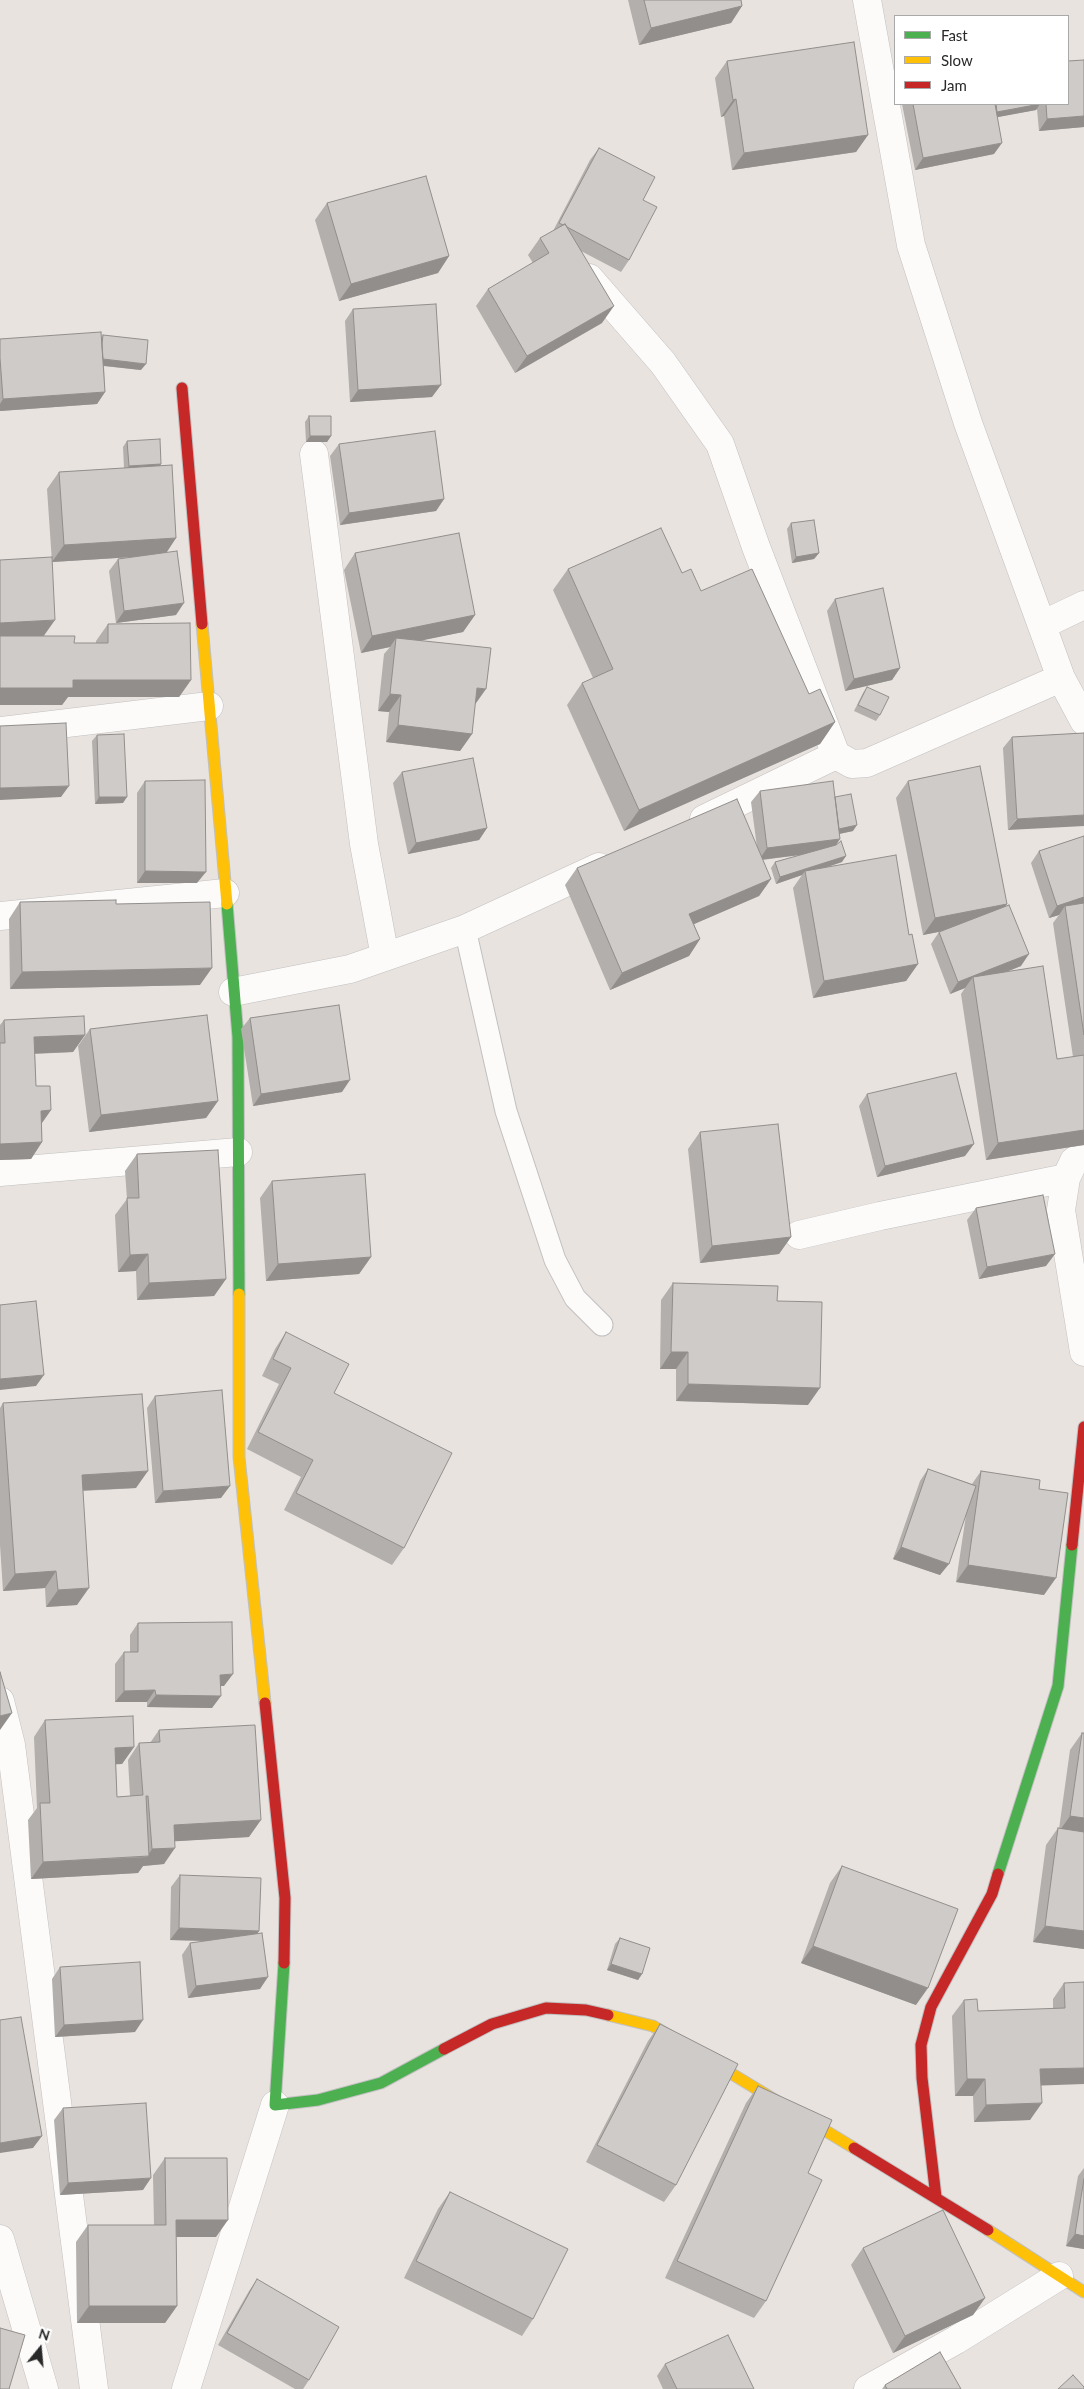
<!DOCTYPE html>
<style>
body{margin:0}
#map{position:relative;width:1084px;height:2389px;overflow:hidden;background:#e8e3df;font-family:Lato,sans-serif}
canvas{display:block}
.legend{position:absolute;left:894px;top:15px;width:175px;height:90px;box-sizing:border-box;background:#fff;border:1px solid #a9a9a9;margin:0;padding:6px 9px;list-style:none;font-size:15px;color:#292929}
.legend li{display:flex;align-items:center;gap:10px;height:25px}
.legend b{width:25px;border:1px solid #a9a9a9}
.north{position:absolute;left:15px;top:2324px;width:50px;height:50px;-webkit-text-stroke:4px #fff;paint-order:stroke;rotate:17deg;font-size:14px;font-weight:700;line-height:20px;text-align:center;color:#292929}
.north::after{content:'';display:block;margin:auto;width:18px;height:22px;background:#292929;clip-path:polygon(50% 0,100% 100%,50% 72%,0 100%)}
</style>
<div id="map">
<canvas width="1084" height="2389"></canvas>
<ul class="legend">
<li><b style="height:6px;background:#4caf50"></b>Fast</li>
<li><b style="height:6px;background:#ffc107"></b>Slow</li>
<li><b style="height:6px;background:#c62828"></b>Jam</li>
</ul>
<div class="north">N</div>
</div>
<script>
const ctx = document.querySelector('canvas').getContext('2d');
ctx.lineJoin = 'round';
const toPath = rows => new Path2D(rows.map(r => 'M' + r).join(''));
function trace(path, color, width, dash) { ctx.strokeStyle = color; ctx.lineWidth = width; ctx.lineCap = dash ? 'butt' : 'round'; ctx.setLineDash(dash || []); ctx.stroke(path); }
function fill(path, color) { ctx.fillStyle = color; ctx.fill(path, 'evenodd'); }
const lane = toPath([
 [465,929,506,1111,555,1260,575,1298,602,1325]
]);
const street = toPath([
 [867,0,911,245,968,423,1061,678,1084,721],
 [589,278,663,363,720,444,756,547,836,755,852,764,867,763,1061,678],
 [314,454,364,844,385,957],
 [1042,625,1084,605],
 [0,731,209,706],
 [704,819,836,755],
 [0,916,225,893],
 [233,992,350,969,465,929,599,867],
 [1084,1155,1074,1161,1066,1178,1061,1210,1084,1352],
 [0,1172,238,1152],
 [799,1235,880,1216,1066,1178],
 [0,1701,11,1745,94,2389],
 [0,2239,44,2389],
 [186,2389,275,2105],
 [868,2389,956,2340,1059,2276]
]);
const fast = toPath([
 [227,904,238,1037,239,1294],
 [998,1874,1058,1686,1072,1545],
 [284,1963,275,2105,318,2100,381,2083,444,2049]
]);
const slow = toPath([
 [202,624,227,904],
 [239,1294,239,1457,265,1703],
 [608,2015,653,2026,854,2148],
 [988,2230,1084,2292]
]);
const jam = toPath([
 [182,388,202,624],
 [1072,1545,1084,1427],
 [265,1703,285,1898,284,1963],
 [444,2049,492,2024,546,2008,586,2010,608,2015],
 [854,2148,988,2230],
 [936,2197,922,2078,921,2045,931,2007,992,1894,998,1874]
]);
const wall = toPath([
 [628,0,741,0,742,6,731,23,639,45],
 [1084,60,1084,127,1039,131,1037,109,1036,110,997,117,994,154,915,170,902,104,1068,104],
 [727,61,868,135,856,152,732,170,724,116,721,117,715,78],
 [599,148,643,200,629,260,621,272,581,251,602,323,515,373,476,306,488,289,533,263,528,255,540,238,553,231,590,160],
 [327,203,449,256,438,273,339,301,315,220],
 [353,309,432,397,350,402,345,321],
 [103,335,141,370,104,366,105,392,97,404,0,411,0,339,102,337],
 [309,416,331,436,327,442,306,442,305,422],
 [127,441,161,464,160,466,176,538,166,552,176,615,116,623,109,571,118,559,134,557,52,562,47,489,59,472,124,468,123,447],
 [339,444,444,499,436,511,340,525,330,456],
 [791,523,819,553,814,559,792,563,787,529],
 [355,553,475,615,463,632,422,640,475,705,472,734,460,751,386,742,389,712,378,711,384,654,390,647,361,653,344,570],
 [0,560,43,636,74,643,96,643,96,641,108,624,191,680,179,697,68,697,62,705,0,705],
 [568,569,682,573,809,694,835,722,820,744,624,831,567,705,582,683,593,678,553,590],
 [835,599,900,668,892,680,845,691,827,611],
 [867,687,880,715,876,721,854,711,863,693],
 [1084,733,1008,830,1003,748,1012,737],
 [97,735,123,803,95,804,92,741],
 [402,772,487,828,479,840,408,854,393,783],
 [145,781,197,883,137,883,137,793],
 [908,781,1007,904,1005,906,1021,966,1007,972,1057,1059,1073,1057,1053,923,1059,915,1049,918,1031,863,1039,851,1084,836,1084,1145,986,1160,961,994,965,988,950,994,931,944,939,932,942,931,923,935,896,798],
 [760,791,835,797,853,831,839,834,836,845,842,862,825,868,909,935,918,964,906,981,813,998,793,888,802,875,776,884,771,868,775,862,800,855,762,860,771,879,759,896,694,924,700,939,689,956,610,990,565,885,577,868,757,847,751,802],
 [20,902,116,904,200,985,10,989,9,919],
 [250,1018,342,1092,253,1106,241,1029],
 [4,1020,85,1035,73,1052,35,1054,36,1086,51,1110,42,1123,42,1142,31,1159,0,1160,0,1025],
 [90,1029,218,1101,206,1118,89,1132,78,1046],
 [867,1094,965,1156,877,1177,859,1106],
 [700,1132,791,1237,779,1254,700,1263,688,1149],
 [137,1154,226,1279,214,1296,137,1300,136,1271,118,1272,115,1215,127,1199,125,1171],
 [272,1181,371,1257,359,1274,266,1281,260,1198],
 [976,1208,1046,1266,979,1279,967,1220],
 [673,1283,777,1301,808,1405,676,1401,676,1369,660,1369,661,1300],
 [286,1332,334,1393,404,1548,392,1565,284,1510,301,1477,247,1449,279,1384,262,1376,275,1349],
 [155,1396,221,1498,155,1503,147,1408],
 [3,1403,136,1488,83,1491,77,1605,46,1607,45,1588,3,1591,0,1545,0,1408],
 [928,1469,972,1484,981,1471,1039,1489,1044,1595,956,1582,966,1515,940,1575,893,1559,920,1481],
 [138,1623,224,1686,220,1686,212,1708,147,1707,147,1702,115,1702,115,1664,124,1652,130,1652,130,1635],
 [45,1720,134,1747,122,1764,116,1764,117,1797,130,1796,128,1760,139,1743,150,1743,159,1730,249,1837,175,1841,164,1864,143,1866,138,1873,31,1879,28,1820,37,1808,34,1737],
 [1082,1733,1084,1733,1084,1949,1033,1942,1046,1845,1058,1828,1059,1829,1070,1750],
 [842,1866,916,2005,801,1963,830,1883],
 [180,1875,259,1931,257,1934,260,1989,188,1998,182,1955,190,1943,205,1941,170,1940,171,1887],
 [620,1938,642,1974,638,1980,607,1970,615,1944],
 [60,1967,135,2032,55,2037,52,1979],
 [1084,1982,1041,2086,1030,2120,974,2122,973,2096,955,2096,952,2016,964,2000,978,2011,1053,2009,1053,1999,1064,1983],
 [660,2024,676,2185,664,2202,586,2162,648,2041],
 [758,2086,766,2301,754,2318,665,2278,746,2103],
 [63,2108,143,2190,60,2195,54,2120],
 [165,2158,216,2237,176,2237,177,2306,165,2323,77,2323,76,2242,88,2225,154,2225,153,2175],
 [1084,2168,1084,2249,1066,2246,1078,2176],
 [450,2192,533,2319,522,2336,404,2278,438,2209],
 [863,2248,985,2298,973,2315,893,2353,851,2265],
 [257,2279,309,2380,303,2389,295,2389,218,2345,249,2291],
 [665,2364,754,2389,663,2389,657,2376],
 [885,2385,961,2389,882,2389]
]);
const shadedWall = toPath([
 [742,6,731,23,639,45,651,28],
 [736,99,724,116,721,117,733,100],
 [1040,104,1036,110,993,118,997,112],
 [1084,116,1084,127,1039,131,1047,119],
 [868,135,856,152,732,170,744,153],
 [1002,143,994,154,915,170,923,158],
 [449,256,438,273,339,301,351,284],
 [614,306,602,323,515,373,527,356],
 [100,359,146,364,141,370,96,365],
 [441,385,432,397,350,402,358,390],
 [105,392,97,404,0,411,0,404,3,399],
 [310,436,331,436,327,442,306,442],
 [161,464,157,470,124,472,129,466],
 [444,499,436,511,340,525,349,513],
 [176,538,165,555,52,562,64,545],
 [819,553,814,559,792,563,796,557],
 [184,603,176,615,116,623,124,611],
 [475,615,463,632,395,646,396,638,390,647,361,653,372,636],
 [55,620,43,637,0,639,0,623],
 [900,668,892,680,845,691,854,679],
 [73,680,191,680,179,697,68,697,62,705,0,705,0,688],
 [477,688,486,689,474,706],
 [390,694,401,695,389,712,378,711],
 [835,722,820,744,624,831,639,810],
 [398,725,472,734,460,751,386,742],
 [69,786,61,797,0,800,0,788],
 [99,797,127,797,123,803,95,804],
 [1084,815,1084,826,1008,830,1017,819],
 [857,825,853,831,834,835,838,829],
 [487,828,479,840,408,854,416,843],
 [840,839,832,851,759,860,767,848],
 [846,856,842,862,805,874,805,871,802,875,776,884,780,877],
 [145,871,206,872,197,883,137,883],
 [771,879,759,896,678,931,689,914],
 [1084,897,1084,906,1065,906,1059,915,1049,918,1057,906],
 [1007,904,995,921,923,935,935,918],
 [700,939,689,956,610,990,622,973],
 [1029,954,1021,966,974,984,973,977,965,988,950,994,958,982],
 [918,964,906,981,813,998,824,981],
 [212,968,200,985,10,989,22,972],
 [85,1035,73,1052,22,1054,34,1037],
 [350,1080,342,1092,253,1106,261,1094],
 [218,1101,206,1118,89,1132,101,1115],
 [51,1110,39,1127,41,1111],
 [1084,1130,1084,1145,986,1160,998,1143],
 [42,1142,31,1159,0,1160,0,1144],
 [974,1144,965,1156,877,1177,885,1166],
 [791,1237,779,1254,700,1263,712,1246],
 [148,1254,136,1271,118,1272,130,1255],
 [1055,1254,1046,1266,979,1279,987,1267],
 [371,1257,359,1274,266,1281,278,1264],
 [226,1279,214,1296,137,1300,149,1283],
 [671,1352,688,1352,676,1369,660,1369],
 [44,1375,36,1386,0,1390,0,1379],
 [688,1384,820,1388,808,1405,676,1401],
 [148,1471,136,1488,70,1491,82,1475],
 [230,1486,221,1498,155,1503,163,1491],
 [901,1547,949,1564,940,1575,893,1559],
 [968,1565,1056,1578,1044,1595,956,1582],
 [56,1571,45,1588,3,1591,15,1574],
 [89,1588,77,1605,46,1607,58,1590],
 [233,1674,224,1686,212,1686,220,1675],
 [155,1690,147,1702,115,1702,124,1691],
 [156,1695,221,1696,212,1708,147,1707],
 [12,1713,0,1730,0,1716],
 [134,1747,122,1764,103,1765,115,1748],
 [1070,1816,1084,1818,1084,1837,1058,1833],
 [261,1820,249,1837,163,1842,174,1825],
 [175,1848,164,1864,143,1866,138,1873,31,1879,43,1862,147,1857,152,1849],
 [1045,1926,1084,1931,1084,1949,1033,1942],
 [179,1928,259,1931,251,1942,170,1940],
 [813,1946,928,1988,916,2005,801,1963],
 [611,1964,642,1974,638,1980,607,1970],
 [268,1977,260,1989,188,1998,196,1986],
 [143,2020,135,2032,55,2037,64,2025],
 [1084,2068,1084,2084,1028,2086,1040,2069],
 [967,2079,985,2079,973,2096,955,2096],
 [1042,2103,1030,2120,974,2122,986,2105],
 [42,2136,33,2148,0,2153,0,2143],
 [151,2178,143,2190,60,2195,68,2183],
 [176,2220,228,2220,216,2237,164,2237],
 [1075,2234,1084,2236,1084,2249,1066,2246],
 [985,2298,973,2315,893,2353,905,2336],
 [89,2306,177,2306,165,2323,77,2323]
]);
const building = toPath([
 [644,0,741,0,742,6,651,28,644,0],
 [854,42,868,135,744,153,736,99,733,100,727,61,854,42],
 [1084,60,1084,116,1047,119,1046,104,1068,104,1068,61,1084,60],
 [913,104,995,104,1002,143,923,158,913,104],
 [996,104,1040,104,997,112,996,104],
 [599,148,655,177,643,200,657,207,629,260,567,227,565,224,563,225,559,223,599,148],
 [426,176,449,256,351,284,327,203,426,176],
 [565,224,614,306,527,356,488,289,549,253,540,238,565,224],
 [436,304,441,385,358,390,353,309,436,304],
 [101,332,105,392,3,399,0,358,0,339,101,332],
 [103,335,148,340,146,364,103,359,102,344,103,335],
 [309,416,331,416,331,436,310,436,309,416],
 [435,431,444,499,349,513,339,444,435,431],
 [160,439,161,464,129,466,127,441,160,439],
 [172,465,176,538,64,545,59,472,172,465],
 [814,520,819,553,796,557,791,523,814,520],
 [661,528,682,573,691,569,701,591,752,569,809,694,820,689,835,722,639,810,582,683,613,669,568,569,661,528],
 [459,533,475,615,372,636,355,553,459,533],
 [177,551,184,603,124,611,118,559,177,551],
 [52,557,55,620,0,623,0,560,52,557],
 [883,588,900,668,854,679,835,599,883,588],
 [190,623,191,680,73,680,73,688,0,688,0,636,75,636,74,643,108,643,108,624,190,623],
 [396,638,491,648,486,689,477,688,472,734,398,725,401,695,390,694,396,638],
 [867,687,889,697,880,715,858,705,867,687],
 [66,723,69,786,0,788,0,726,66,723],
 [1084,733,1084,815,1017,819,1012,737,1084,733],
 [124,734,127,797,99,797,97,735,124,734],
 [473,758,487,828,416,843,402,772,473,758],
 [980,766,1007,904,935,918,908,781,980,766],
 [205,780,206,872,145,871,145,781,205,780],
 [833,781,840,839,767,848,760,791,833,781],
 [851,794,857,825,839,829,835,797,851,794],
 [737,799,771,879,689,914,700,939,622,973,577,868,737,799],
 [1084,836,1084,897,1057,906,1039,851,1084,836],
 [841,841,846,856,780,877,775,862,836,845,841,841],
 [896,855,909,935,912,934,918,964,824,981,805,871,896,855],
 [116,900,116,904,210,902,212,968,22,972,20,902,116,900],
 [1084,903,1084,1035,1065,906,1084,903],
 [1009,905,1029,954,958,982,939,932,1009,905],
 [1043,966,1057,1059,1084,1055,1084,1130,998,1143,973,977,1043,966],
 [339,1005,350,1080,261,1094,250,1018,339,1005],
 [207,1015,218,1101,101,1115,90,1029,207,1015],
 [84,1016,85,1035,34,1037,36,1086,50,1086,51,1110,41,1111,42,1142,0,1144,0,1043,5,1043,4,1020,84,1016],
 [956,1073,974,1144,885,1166,867,1094,956,1073],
 [778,1124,791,1237,712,1246,700,1132,778,1124],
 [218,1150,226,1279,149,1283,148,1254,130,1255,127,1198,139,1198,137,1154,218,1150],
 [365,1174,371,1257,278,1264,272,1181,365,1174],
 [1043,1195,1055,1254,987,1267,976,1208,1043,1195],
 [673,1283,778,1286,777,1301,822,1302,820,1388,688,1384,688,1352,671,1352,673,1283],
 [36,1301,44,1375,0,1379,0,1305,36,1301],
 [286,1332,349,1364,334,1393,452,1453,404,1548,296,1493,313,1460,258,1432,291,1368,273,1359,286,1332],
 [222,1390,230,1486,163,1491,155,1396,222,1390],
 [142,1394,148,1471,82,1475,89,1588,58,1590,56,1571,15,1574,3,1403,142,1394],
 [928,1469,976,1486,949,1564,901,1547,928,1469],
 [981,1471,1040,1480,1039,1489,1068,1493,1056,1578,968,1565,981,1471],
 [232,1622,233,1674,220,1675,221,1696,156,1695,155,1690,124,1691,124,1652,138,1652,138,1623,232,1622],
 [0,1672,12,1713,0,1716,0,1672],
 [133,1716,134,1747,115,1748,117,1797,143,1795,139,1743,160,1742,159,1730,255,1725,261,1820,174,1825,175,1848,152,1849,148,1796,146,1796,149,1856,43,1862,40,1803,50,1803,45,1720,133,1716],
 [1082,1733,1084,1733,1084,1818,1070,1816,1082,1733],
 [1058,1828,1084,1832,1084,1931,1045,1926,1058,1828],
 [842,1866,958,1909,928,1988,813,1946,842,1866],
 [180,1875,261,1878,259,1931,179,1928,180,1875],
 [262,1933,268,1977,196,1986,190,1943,262,1933],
 [620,1938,650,1948,642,1974,611,1964,620,1938],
 [140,1962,143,2020,64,2025,60,1967,140,1962],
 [1084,1982,1084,2068,1040,2069,1042,2103,986,2105,985,2079,967,2079,964,2000,977,1999,978,2011,1065,2008,1064,1983,1084,1982],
 [21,2017,42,2136,0,2143,0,2020,21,2017],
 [660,2024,738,2064,676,2185,597,2145,660,2024],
 [758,2086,832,2120,808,2173,822,2180,766,2301,677,2261,758,2086],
 [146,2103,151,2178,68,2183,63,2108,146,2103],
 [165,2158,227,2158,228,2220,176,2220,177,2306,89,2306,88,2225,166,2225,165,2158],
 [1084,2179,1084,2236,1075,2234,1084,2179],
 [450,2192,568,2249,533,2319,416,2261,450,2192],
 [943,2210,985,2298,905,2336,863,2248,943,2210],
 [257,2279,339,2327,309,2380,227,2333,257,2279],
 [0,2328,25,2335,9,2389,0,2389,0,2328],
 [728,2335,754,2389,677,2389,665,2364,728,2335],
 [940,2352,961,2389,887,2389,885,2385,940,2352],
 [1073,2375,1084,2387,1084,2389,1058,2389,1073,2375]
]);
trace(lane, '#c1c0c0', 23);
trace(street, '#c1c0c0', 29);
trace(fast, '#c1c0c0', 13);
trace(slow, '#c1c0c0', 13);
trace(jam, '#c1c0c0', 13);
trace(lane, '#fcfbfa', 21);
trace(street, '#fcfbfa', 28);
trace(fast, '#4caf50', 11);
trace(slow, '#ffc107', 11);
trace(jam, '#c62828', 11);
fill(wall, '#b2afac');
fill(shadedWall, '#918e8c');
fill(building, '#cfcbc8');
trace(building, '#918e8c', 1);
</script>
